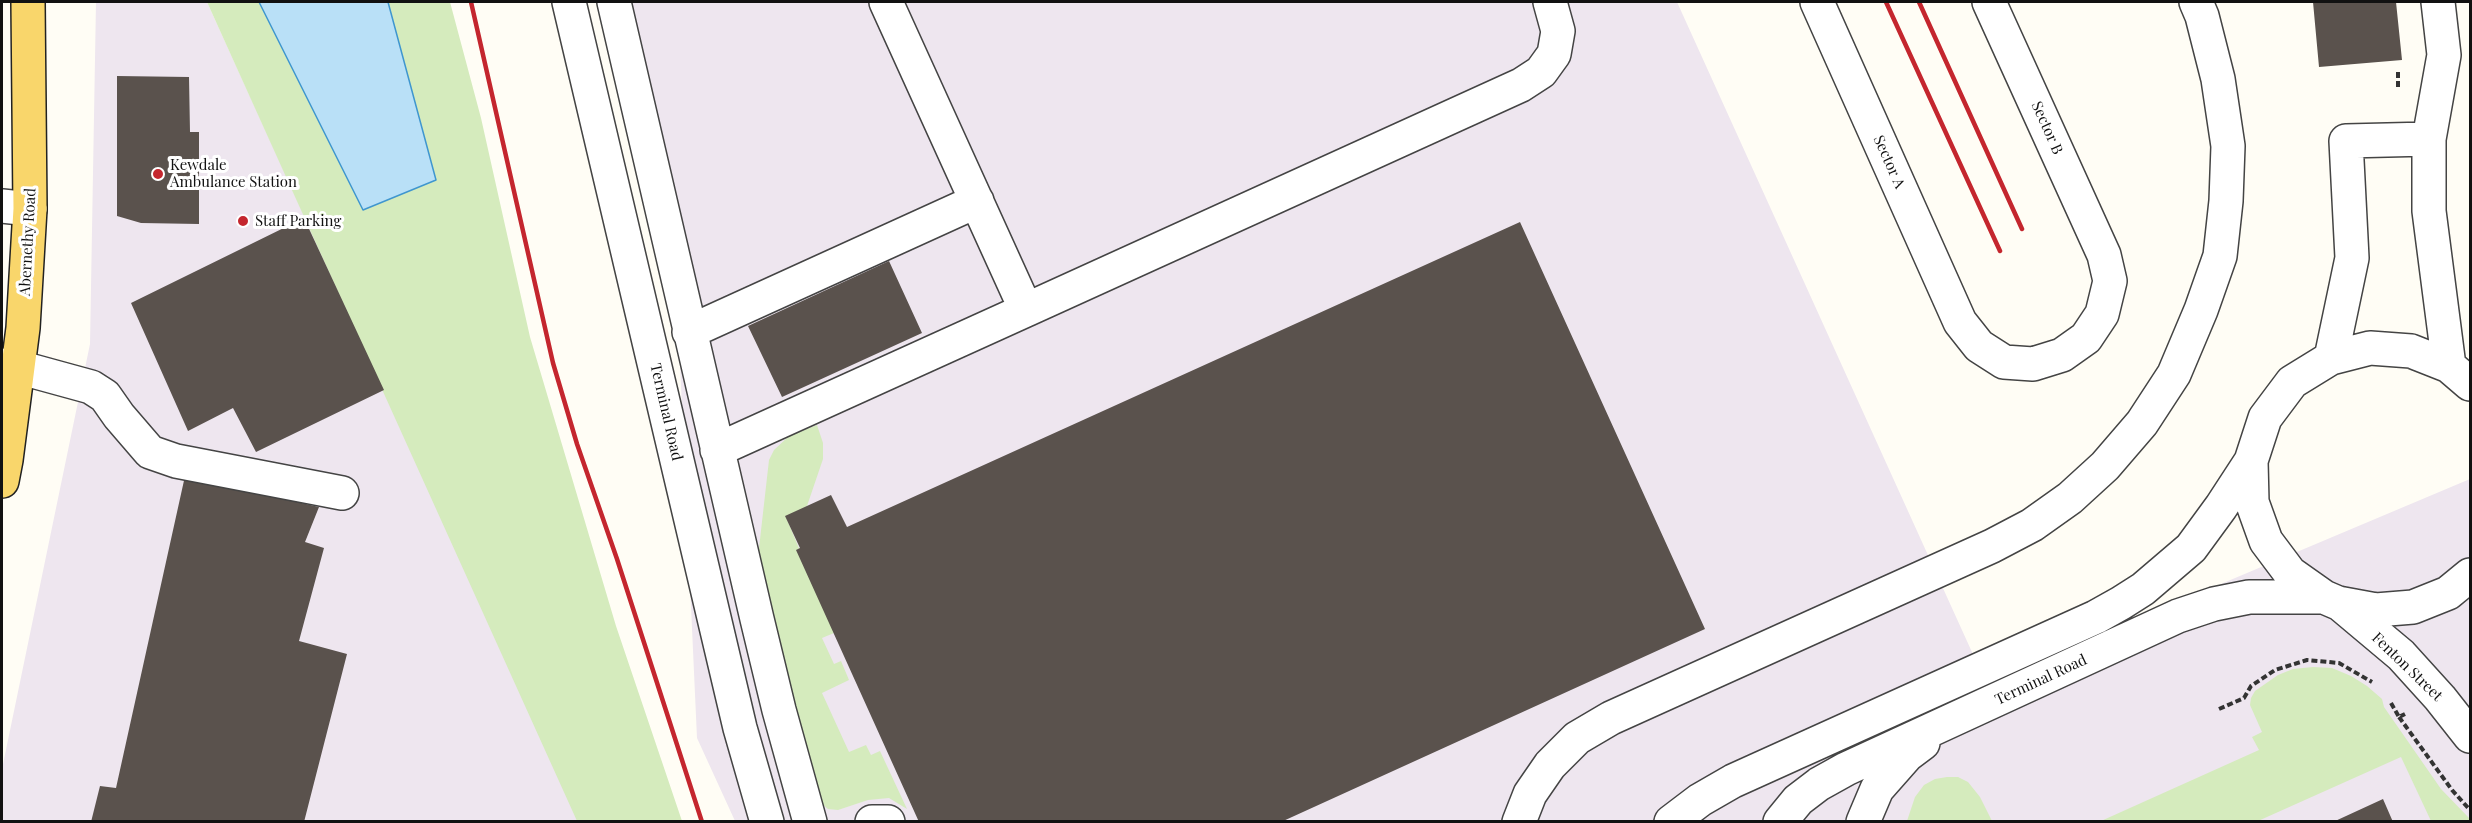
<!DOCTYPE html>
<style>
body{margin:0}
#map{position:relative;width:2472px;height:823px;overflow:hidden;background:#fffdf5;font-family:"Playfair Display",serif}
canvas{display:block}
.frame{position:absolute;inset:0;border:3px solid #111;pointer-events:none}
</style>
<div id="map">
<canvas width="2472" height="823"></canvas>
<div class="frame"></div>
</div>
<script>
const ctx = document.querySelector('canvas').getContext('2d');
ctx.lineJoin = 'round';
function fill(path, color) { ctx.fillStyle = color; ctx.fill(path, 'evenodd'); }
const toPath = rows => new Path2D(rows.map(r => 'M' + r).join(''));
function trace(path, color, width, dash) { ctx.strokeStyle = color; ctx.lineWidth = width; ctx.lineCap = dash ? 'butt' : 'round'; ctx.setLineDash(dash || []); ctx.stroke(path); }
function drawText(font, color, halo, rows, align = 'center') {
  ctx.font = font + ' "Playfair Display",serif'; ctx.lineWidth = 6; ctx.setLineDash([]); ctx.textBaseline = 'middle'; ctx.strokeStyle = halo; ctx.fillStyle = color; for (const [text, x, y, turn = 0] of rows) {
    ctx.save(); ctx.translate(x, y); ctx.rotate((+turn || 0) * Math.PI / 180); ctx.textAlign = isNaN(turn) ? turn : align; if (halo) ctx.strokeText(text, 0, 0); ctx.fillText(text, 0, 0); ctx.restore();
  }
}
const industrial = toPath([
 [96,2,207,2,580,821,2,822,2,769,90,344],
 [620,2,1677,2,1986,683,2470,479,2470,821,735,821,697,738,673,210]
]);
const green = toPath([
 [207,2,450,2,481,118,530,337,616,626,682,821,577,821],
 [817,425,823,443,823,459,807,506,786,517,834,633,822,638,834,664,841,661,849,680,822,693,849,752,866,745,871,755,880,751,907,809,889,798,868,800,838,810,828,809,815,798,758,557,769,460,774,450,789,436],
 [2313,667,2332,668,2351,676,2367,686,2382,699,2384,707,2441,789,2470,819,2470,821,2431,821,2401,757,2258,821,2101,821,2259,750,2252,737,2262,732,2250,705,2251,698,2255,691,2278,675,2293,669],
 [1947,777,1958,777,1968,782,1980,797,1992,821,1907,821,1915,797,1924,785,1935,779]
]);
const water = toPath([
 [259,2,388,2,436,180,363,210,259,2]
]);
const building = toPath([
 [2313,2,2396,2,2402,60,2319,67],
 [117,76,189,77,190,132,199,132,199,224,141,223,117,216],
 [304,218,384,390,256,452,233,408,188,431,131,303],
 [1520,222,1705,629,1281,822,919,822,796,550,800,548,785,516,831,495,847,527],
 [889,261,922,333,782,397,748,326],
 [185,476,319,507,305,542,324,548,299,641,347,654,304,822,91,822,100,786,116,788],
 [2383,799,2393,822,2333,822]
]);
const path = toPath([
 [2398,72,2398,87],
 [2391,703,2399,717,2405,714],
 [2219,709,2244,698,2251,686,2275,670,2307,660,2339,663,2372,682],
 [2399,717,2452,790,2470,810]
]);
const minor = toPath([
 [569,2,740,728,767,822],
 [614,2,757,619,779,710,810,822],
 [886,2,1026,310,1521,85,1541,72,1554,54,1558,31,1550,2],
 [1817,2,1960,322,1979,346,2004,362,2033,364,2062,355,2086,338,2102,314,2110,281,2104,255,1989,2],
 [2438,2,2444,55,2429,139,2429,211,2449,366],
 [2,206,30,209],
 [689,332,977,201],
 [2331,358,2352,258,2346,141,2429,139],
 [2,365,18,367,91,387,105,396,119,416,150,452,176,461,342,493],
 [2470,384,2449,366,2411,351,2370,348,2331,358,2292,382,2265,418,2251,461,2252,502,2266,541,2290,573,2324,597,2338,603,2376,610,2413,607,2448,593,2470,575],
 [717,450,1026,310],
 [2339,603,2401,655,2440,698,2470,736],
 [872,822,888,822],
 [1519,822,1530,794,1550,765,1577,738,1611,718,1992,546,2032,525,2070,498,2105,466,2142,423,2174,374,2201,310,2220,256,2226,201,2228,146,2218,79,2202,16,2196,2],
 [1671,822,1700,800,1733,781,2096,617,2121,603,2143,589,2191,548,2221,507,2251,461],
 [1780,822,1798,800,1819,784,1846,769,2178,616,2214,604,2249,597,2324,597],
 [1863,822,1877,789,1907,755,1923,743]
]);
const major = toPath([
 [2,481,6,460,23,328,30,209,28,2]
]);
const rail = toPath([
 [471,2,553,363,577,444,617,559,702,822],
 [1886,2,2000,251],
 [1919,2,2022,229]
]);
const markers = [
 [158,174,6,"#c4262e"],
 [243,221,6,"#c4262e"]
];
const streetNames = [
 ["Sector B",2047,128,66],
 ["Sector A",1889,162,66],
 ["Abernethy Road",28,242,-87],
 ["Terminal Road",666,412,77],
 ["Fenton Street",2407,667,44],
 ["Terminal Road",2041,680,-25]
];
const poiNames = [
 ["Kewdale",170,165],
 ["Ambulance Station",170,182],
 ["Staff Parking",255,221]
];
fill(industrial, '#eee6ef');
fill(green, '#d5ebbd');
fill(water, '#b9e0f7');
trace(water, '#3f96cf', 1.5);
fill(building, '#5a524d');
trace(minor, '#444', 36);
trace(major, '#222', 36);
trace(path, '#333', 4, [6, 3]);
trace(minor, '#fff', 33);
trace(major, '#f9d66b', 33);
trace(rail, '#c4262e', 4.5);
for (const [x, y, r, color] of markers) { const dot = new Path2D(); dot.arc(x, y, r, 0, 2 * Math.PI); ctx.fillStyle = color; ctx.fill(dot); trace(dot, '#fff', 2); }
drawText('15px', '#111', '#fff', streetNames);
drawText('15px', '#111', '#fff', poiNames, 'left');
</script>
